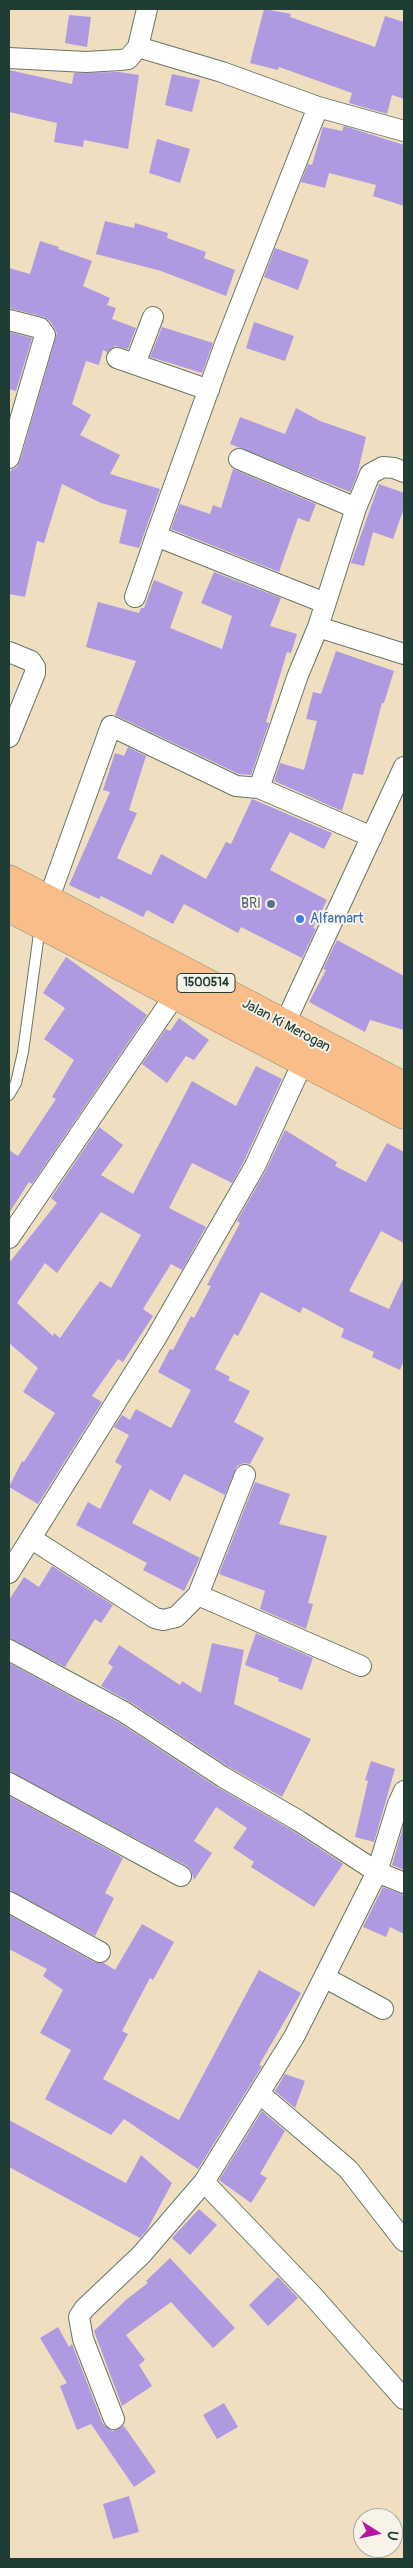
<!DOCTYPE html>
<style>
body{margin:0}
#map{position:relative;width:413px;height:2568px;overflow:hidden;background:#efdfc0;font-family:Pangolin,sans-serif}
canvas{display:block}
.frame{position:absolute;inset:0;border:10px solid #1f3d34;pointer-events:none}
.north{position:absolute;left:353px;top:2508px;width:50px;height:50px;box-sizing:border-box;background:#f7f3e8;border:1px solid #a1aaa0;border-radius:50%;rotate:100deg;font-size:14px;font-weight:700;line-height:20px;text-align:center;color:#1f3d34}
.north::after{content:'';display:block;margin:auto;width:18px;height:22px;background:#b5179e;clip-path:polygon(50% 0,100% 100%,50% 72%,0 100%)}
</style>
<div id="map">
<canvas width="413" height="2568"></canvas>
<div class="frame"></div>
<div class="north">U</div>
</div>
<script>
const ctx = document.querySelector('canvas').getContext('2d');
ctx.lineJoin = 'round';
function fill(path, color) { ctx.fillStyle = color; ctx.fill(path, 'evenodd'); }
const toPath = rows => new Path2D(rows.map(r => 'M' + r).join(''));
function trace(path, color, width, dash) { ctx.strokeStyle = color; ctx.lineWidth = width; ctx.lineCap = dash ? 'butt' : 'round'; ctx.setLineDash(dash || []); ctx.stroke(path); }
function drawText(font, color, halo, rows, align = 'center') {
  ctx.font = font + ' Pangolin,sans-serif'; ctx.lineWidth = 4; ctx.setLineDash([]); ctx.textBaseline = 'middle'; ctx.strokeStyle = halo; ctx.fillStyle = color; for (const [text, x, y, turn = 0] of rows) {
    ctx.save(); ctx.translate(x, y); ctx.rotate((+turn || 0) * Math.PI / 180); ctx.textAlign = isNaN(turn) ? turn : align; if (halo) ctx.strokeText(text, 0, 0); ctx.fillText(text, 0, 0); ctx.restore();
  }
}
const building = toPath([
 [264,9,291,14,290,17,375,47,385,16,404,22,404,99,392,95,387,114,349,103,352,93,279,67,278,70,250,63],
 [69,15,91,17,87,47,65,43],
 [9,70,72,84,74,73,119,72,139,75,128,149,84,140,83,147,54,142,57,123,9,112],
 [172,74,200,80,192,112,165,105],
 [344,126,404,145,404,206,373,196,376,185,329,173,325,188,301,182,308,164,312,165,323,127,342,131],
 [157,139,190,149,180,183,149,173],
 [105,221,134,228,135,223,168,233,167,238,206,252,204,258,235,270,226,296,161,271,96,254],
 [40,241,59,247,58,249,92,261,83,286,110,298,107,305,116,308,112,319,136,328,128,349,115,346,107,352,103,350,99,365,86,361,72,404,91,415,80,435,120,455,110,474,160,489,139,548,119,543,127,510,101,503,62,484,44,543,37,541,25,597,9,594,9,476,11,470,17,467,20,461,57,333,50,321,44,317,9,308,9,268,30,274],
 [275,248,309,260,298,290,264,277],
 [254,322,294,336,285,361,246,348],
 [162,327,213,343,202,373,150,357],
 [9,332,32,338,16,391,9,389],
 [296,408,320,421,366,437,357,475,350,492,230,444,240,417,285,434],
 [233,469,316,504,309,522,298,518,279,572,171,529,180,504,210,514,213,505,221,508],
 [379,484,404,493,404,508,393,539,373,532,364,566,351,563],
 [214,572,281,598,270,626,297,634,291,653,287,652,266,722,269,723,251,775,239,774,115,715,136,661,86,647,98,602,139,613,141,608,144,608,154,580,183,592,170,628,222,649,232,616,201,603],
 [336,651,394,671,384,703,382,703,363,775,353,773,342,811,274,781,280,763,304,770,317,721,306,719,313,692,321,694],
 [128,747,146,756,129,810,137,813,117,858,151,875,161,854,206,879,226,842,231,844,252,799,332,833,324,849,290,832,270,870,327,900,313,928,316,929,302,958,241,927,238,933,184,904,173,924,147,910,143,917,101,896,99,899,69,885,110,792,103,790,115,753,124,756],
 [337,940,404,976,404,1030,370,1020,365,1032,309,1002,326,970,323,969],
 [66,957,147,1015,32,1184,29,1182,9,1213,9,1150,18,1156,56,1099,52,1097,74,1060,44,1039,65,1008,43,993],
 [179,1018,209,1040,194,1060,186,1056,167,1083,142,1064,166,1029,170,1031],
 [256,1066,282,1079,244,1161,232,1183,192,1163,169,1208,206,1227,182,1270,171,1264,143,1309,153,1316,123,1362,118,1359,92,1396,102,1402,38,1504,9,1487,22,1461,24,1462,55,1413,23,1392,38,1368,9,1343,9,1263,57,1203,51,1198,99,1127,123,1145,101,1175,133,1194,192,1081,236,1106],
 [101,1212,141,1235,111,1288,100,1281,60,1338,54,1333,53,1336,17,1303,45,1263,57,1273],
 [285,1130,337,1162,335,1166,366,1182,387,1143,404,1152,404,1243,381,1231,349,1291,389,1309,404,1277,404,1360,400,1370,372,1357,374,1352,341,1337,344,1329,303,1307,300,1313,261,1292,238,1336,234,1334,215,1369,230,1377,228,1380,250,1391,234,1422,264,1438,250,1464,244,1463,237,1466,225,1495,184,1474,170,1501,150,1489,132,1523,200,1558,184,1591,143,1570,147,1563,76,1525,88,1502,100,1509,122,1466,115,1462,129,1435,114,1427,122,1415,130,1420,136,1409,171,1428,191,1390,158,1372,170,1349,173,1350,191,1316,194,1318,211,1286,207,1285,240,1223,237,1221,265,1172],
 [255,1482,290,1494,279,1524,327,1536,308,1603,313,1604,306,1629,260,1609,265,1591,219,1574],
 [52,1566,113,1605,101,1623,95,1619,65,1667,9,1638,9,1600,24,1577,39,1587],
 [256,1633,313,1658,302,1690,278,1681,279,1678,245,1665],
 [212,1643,244,1650,234,1704,311,1739,282,1797,229,1767,130,1702,101,1686,113,1667,108,1663,119,1645,180,1685,182,1681,201,1693],
 [9,1663,118,1722,217,1787,293,1831,343,1864,314,1907,251,1867,254,1862,233,1848,247,1828,216,1807,194,1841,212,1853,194,1880,191,1870,187,1866,9,1771],
 [371,1761,395,1769,374,1842,355,1837,368,1781,365,1780],
 [9,1796,123,1858,105,1893,114,1898,95,1936,9,1890],
 [404,1824,404,1870,392,1865],
 [383,1887,404,1895,404,1934,390,1927,386,1937,363,1927],
 [9,1915,94,1962,104,1963,115,1970,142,1924,174,1942,153,1980,150,1978,122,2031,128,2034,103,2079,179,2120,259,1970,301,1993,259,2065,262,2066,198,2169,124,2119,111,2135,45,2099,71,2050,40,2033,63,1990,43,1976,47,1969,9,1949],
 [285,2074,305,2081,295,2108,275,2091],
 [262,2111,285,2131,260,2174,267,2178,251,2203,219,2180],
 [9,2120,126,2183,141,2155,172,2183,147,2230,140,2238,9,2167],
 [199,2209,217,2225,190,2255,172,2238],
 [170,2258,235,2328,213,2348,171,2302,126,2335,145,2360,139,2365,152,2386,122,2406,94,2331,127,2299,148,2283,146,2281],
 [278,2277,298,2298,268,2326,249,2305],
 [58,2327,69,2347,72,2344,103,2424,113,2431,124,2426,156,2472,134,2487,91,2424,77,2430,60,2386,67,2383,40,2338],
 [224,2403,238,2427,217,2439,203,2415],
 [129,2496,139,2532,113,2539,103,2504]
]);
const lane = toPath([
 [9,1095,16,1083,23,1052,40,926]
]);
const street = toPath([
 [147,9,138,47,222,72,318,107,404,131],
 [9,58,86,62,120,60,128,59,138,47],
 [318,107,225,344,156,536,325,603],
 [9,320,40,328,45,335,9,458],
 [117,358,209,390],
 [135,364,153,317],
 [239,459,356,508],
 [135,597,156,536],
 [318,627,404,654],
 [9,652,31,661,35,667,35,673,9,737],
 [372,837,259,788,298,675,318,627,356,508,370,474,383,467,394,468,404,472],
 [44,912,111,726,236,786,259,788],
 [279,1036,404,767],
 [9,1238,175,995],
 [32,1539,155,1618,163,1620,176,1617,198,1595,361,1666],
 [9,1573,156,1338,255,1166,303,1062],
 [198,1595,245,1475],
 [9,1650,124,1712,223,1777,299,1821,377,1872,404,1883],
 [9,1783,181,1876],
 [404,1791,398,1804,377,1872,294,2037,204,2182,312,2295,404,2399],
 [9,1902,100,1952],
 [324,1977,383,2009],
 [259,2093,348,2169,404,2241],
 [114,2419,83,2339,79,2317,84,2309,141,2255,204,2182]
]);
const highway = toPath([
 [9,879,404,1086],
 [9,908,404,1115]
]);
const markers = [
 [271,904,5,"#5c6f8a"],
 [300,919,5,"#3f7fe0"]
];
const shields = [
 [206,983,58]
];
const shieldNames = [
 ["1500514",206,983]
];
const serviceNames = [
 ["BRI",261,904]
];
const shopNames = [
 ["Alfamart",310,919]
];
const streetNames = [
 ["Jalan Ki Merogan",286,1026,28]
];
fill(building, '#af99e0');
trace(lane, '#687665', 12);
trace(street, '#687665', 22);
trace(highway, '#687665', 29);
trace(lane, '#fff', 10);
trace(street, '#fff', 20);
trace(highway, '#f8bd89', 28);
for (const [x, y, r, color] of markers) { const dot = new Path2D(); dot.arc(x, y, r, 0, 2 * Math.PI); ctx.fillStyle = color; ctx.fill(dot); trace(dot, '#f7f3e8', 2); }
for (const [x, y, w] of shields) { const box = new Path2D(); box.roundRect(x - w / 2, y - 9.5, w, 19, 4); ctx.fillStyle = '#f7f3e8'; ctx.fill(box); trace(box, '#1f3d34', 1); }
drawText('bold 12px', '#1f3d34', null, shieldNames);
drawText('14px', '#4e5e75', '#f7f3e8', serviceNames, 'right');
drawText('14px', '#366cbe', '#f7f3e8', shopNames, 'left');
drawText('14px', '#1f3d34', '#f7f3e8', streetNames);
</script>
